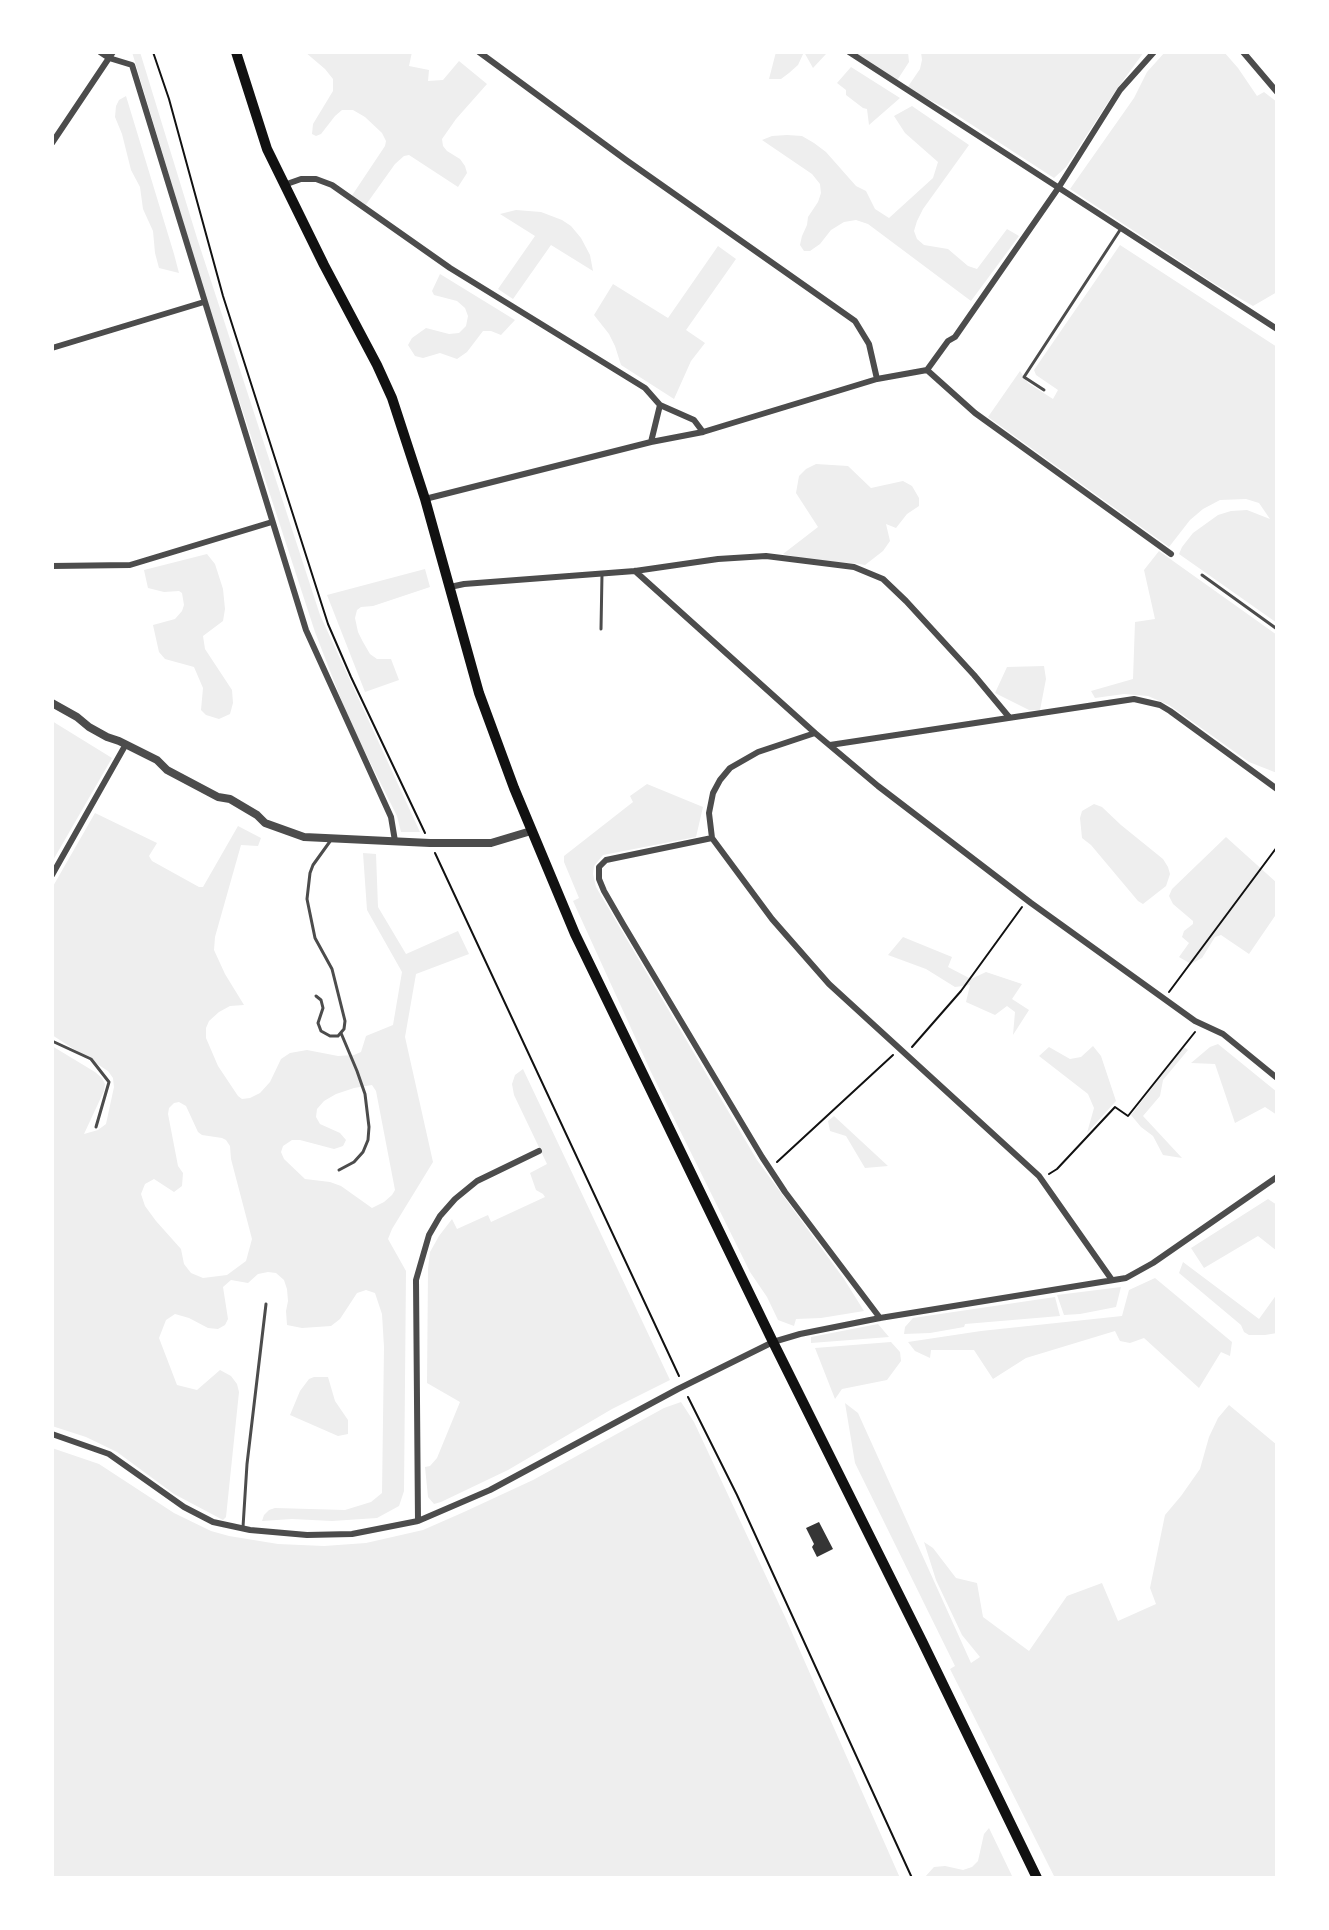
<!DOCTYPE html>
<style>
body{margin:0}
#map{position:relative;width:1329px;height:1930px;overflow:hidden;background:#fff;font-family:"Fira Sans",sans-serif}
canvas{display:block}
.frame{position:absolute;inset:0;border:54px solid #fff;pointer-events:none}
</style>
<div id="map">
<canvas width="1329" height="1930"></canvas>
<div class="frame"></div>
</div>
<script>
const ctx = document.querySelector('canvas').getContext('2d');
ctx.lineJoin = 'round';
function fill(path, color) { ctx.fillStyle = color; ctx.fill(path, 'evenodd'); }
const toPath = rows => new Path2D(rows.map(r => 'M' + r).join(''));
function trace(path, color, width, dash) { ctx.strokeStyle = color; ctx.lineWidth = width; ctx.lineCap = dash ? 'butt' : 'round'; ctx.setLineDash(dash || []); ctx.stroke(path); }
const green = toPath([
 [132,52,140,52,197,238,320,615,420,832,401,832,397,816,349,720,315,632,211,314],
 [305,52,412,52,409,66,429,70,428,81,443,80,459,61,487,84,456,119,442,139,443,146,447,151,460,159,465,166,467,173,458,187,409,155,404,156,395,164,365,206,351,197,385,146,386,141,382,133,365,117,353,110,342,110,335,116,321,134,316,136,312,134,313,124,333,91,333,79,325,69],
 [776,52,823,52,826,54,813,68,804,52,798,65,789,73,781,79,769,79],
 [851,52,908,52,909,62,896,82],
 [921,52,1144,52,1114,93,1066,167,1054,178,949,110,907,88,920,69,922,60],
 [1165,52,1224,52,1238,68,1257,96,1264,92,1277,102,1277,292,1253,306,1215,284,1070,189,1134,98,1147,72],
 [851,67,900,98,869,125,867,109,863,108,846,95,846,90,837,83],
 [126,96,174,254,179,273,159,268,155,253,153,231,143,209,140,187,131,170,122,134,115,117,116,106,119,100],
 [912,106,969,145,923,209,917,221,914,231,917,239,924,245,948,249,968,266,977,269,1007,229,1019,236,971,301,868,224,856,220,844,222,831,230,820,244,810,251,804,251,800,245,802,236,807,225,808,217,818,202,821,193,820,184,812,174,762,140,772,136,787,135,802,136,814,143,826,152,856,186,866,191,875,209,889,218,933,178,938,162,905,133,894,116],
 [516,210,541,212,562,220,571,226,581,238,590,255,593,271,551,245,513,299,498,289,535,236,500,214],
 [1120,245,1277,347,1277,623,1179,554,1182,547,1193,533,1218,515,1231,511,1247,510,1270,519,1259,503,1246,499,1220,500,1203,509,1190,520,1169,547,988,417,1020,371,1028,383,1053,399,1058,390,1036,375,1034,370],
 [718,246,736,259,686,330,705,343,691,361,674,399,621,365,615,346,609,334,594,315,613,284,668,318],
 [440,274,515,320,501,335,491,331,483,331,467,352,457,359,440,353,423,358,415,356,408,345,412,338,426,328,449,334,459,333,466,326,468,316,465,308,457,301,434,295,432,291],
 [816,464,848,466,871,488,903,481,912,486,919,498,919,506,907,514,896,528,886,524,890,541,883,551,865,565,853,563,820,562,783,554,818,527,796,493,799,476,806,469],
 [1159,551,1277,635,1277,773,1249,762,1169,705,1148,696,1124,694,1095,698,1091,691,1133,679,1135,622,1155,619,1144,570],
 [207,554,215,564,223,589,225,609,223,621,203,636,205,649,232,690,233,703,230,714,219,719,206,715,201,710,203,688,194,667,165,659,159,652,153,625,175,619,182,611,184,605,182,593,179,591,164,592,148,588,144,570],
 [425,569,430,587,373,606,361,607,357,610,355,618,358,632,363,642,370,654,377,659,391,659,399,680,365,692,327,595],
 [1044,666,1046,679,1040,710,1029,710,995,693,1007,667],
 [52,721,112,758,52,862],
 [647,784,703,807,696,837,603,855,594,866,593,874,596,887,757,1160,844,1279,864,1311,821,1318,796,1319,794,1326,778,1320,767,1297,750,1272,651,1072,573,901,579,898,564,862,564,856,633,802,630,796],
 [1094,804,1102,807,1121,825,1163,859,1168,867,1170,874,1166,886,1143,904,1138,901,1091,845,1082,838,1080,818,1082,811],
 [95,813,157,843,149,856,152,861,199,887,203,887,238,826,261,838,258,846,241,845,215,937,214,950,225,974,244,1005,230,1006,219,1012,209,1021,206,1028,206,1038,218,1066,238,1096,242,1099,250,1098,260,1093,270,1082,281,1059,290,1053,307,1050,338,1056,354,1055,361,1052,366,1036,393,1025,402,972,367,910,363,853,376,854,378,907,406,954,458,931,469,954,416,974,405,1037,433,1162,392,1229,388,1239,406,1271,404,1491,399,1506,377,1518,332,1521,292,1519,262,1521,264,1515,269,1510,275,1508,345,1510,371,1502,382,1493,384,1347,382,1314,375,1293,366,1290,357,1293,340,1319,331,1326,302,1328,287,1325,286,1311,288,1301,287,1289,284,1280,276,1273,268,1272,258,1274,248,1283,231,1280,223,1287,228,1319,225,1325,218,1329,208,1328,189,1318,175,1314,166,1320,159,1338,177,1385,197,1390,220,1370,231,1376,237,1384,239,1392,226,1517,223,1520,174,1494,117,1452,86,1437,52,1426,52,1046,95,1072,102,1078,105,1084,104,1091,84,1134,98,1130,106,1124,114,1087,113,1078,108,1071,52,1035,52,888],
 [372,1085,376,1091,395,1190,392,1195,384,1202,372,1208,341,1186,330,1182,305,1179,284,1159,281,1152,283,1146,292,1140,300,1140,334,1149,343,1146,346,1140,340,1133,320,1124,316,1117,317,1109,324,1101,336,1094,354,1088],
 [179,1102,186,1106,198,1132,202,1135,222,1138,226,1140,230,1146,231,1159,252,1239,246,1261,227,1275,203,1278,191,1273,184,1264,181,1249,156,1221,145,1206,141,1194,145,1184,154,1179,174,1192,182,1186,183,1173,178,1166,168,1114,169,1108,174,1103],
 [1226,837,1277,883,1277,913,1249,954,1221,935,1215,937,1202,958,1191,964,1179,957,1189,943,1182,937,1184,931,1193,924,1193,921,1173,904,1169,896,1172,889],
 [903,937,952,957,948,967,971,979,986,972,1022,984,1012,999,1029,1010,1013,1035,1015,1012,1007,1006,995,1015,966,1002,970,985,955,987,926,969,888,955],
 [1218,1044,1277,1092,1277,1115,1265,1107,1235,1123,1215,1064,1191,1063,1210,1047],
 [1093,1046,1101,1056,1116,1101,1087,1133,1094,1108,1088,1094,1039,1056,1049,1047,1070,1059,1081,1057],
 [1184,1047,1188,1050,1163,1080,1160,1096,1143,1116,1182,1158,1163,1155,1153,1136,1141,1127,1131,1115],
 [523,1069,670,1380,612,1409,508,1470,441,1502,434,1504,428,1497,425,1467,430,1466,437,1458,460,1402,427,1383,428,1269,430,1252,439,1236,452,1219,457,1229,488,1215,491,1222,545,1197,543,1194,536,1190,530,1173,547,1164,514,1095,512,1084,515,1075],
 [834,1116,888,1166,865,1168,846,1136,830,1131,828,1121],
 [1268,1199,1277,1205,1277,1251,1258,1236,1204,1268,1191,1248],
 [1183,1262,1259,1319,1277,1294,1277,1333,1265,1335,1249,1335,1244,1332,1241,1325,1179,1273],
 [1155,1278,1232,1342,1230,1356,1221,1352,1199,1388,1144,1338,1130,1343,1120,1341,1115,1331,1026,1358,993,1379,974,1350,931,1350,930,1358,915,1351,908,1342,981,1331,1122,1316,1129,1290],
 [1121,1287,1116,1307,1080,1314,1064,1315,1057,1295],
 [1055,1297,1060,1316,965,1324,964,1327,930,1333,904,1334,905,1327,913,1318],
 [878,1324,889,1337,811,1343,811,1337],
 [891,1342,900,1352,901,1361,887,1380,842,1389,835,1399,815,1348],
 [314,1377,328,1377,335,1401,348,1420,348,1434,338,1436,290,1415,300,1391,309,1379],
 [681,1402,694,1422,786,1619,900,1878,52,1878,52,1448,99,1464,174,1513,211,1531,229,1536,278,1544,324,1546,366,1543,423,1530,464,1512,533,1480,664,1408],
 [845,1403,858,1413,971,1663,980,1657,962,1635,936,1580,924,1542,933,1548,956,1578,977,1583,983,1617,1029,1651,1067,1596,1102,1583,1118,1621,1156,1604,1150,1588,1165,1515,1181,1496,1200,1469,1209,1437,1218,1418,1229,1405,1277,1445,1277,1878,1055,1878,950,1669,955,1666,855,1463],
 [989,1828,1013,1878,924,1878,934,1867,945,1866,963,1870,972,1867,978,1861,984,1834]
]);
const building = toPath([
 [819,1522,833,1549,817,1557,812,1547,814,1544,806,1528]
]);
const path = toPath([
 [153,52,169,99,223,296,328,624,351,677,425,833],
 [435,853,679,1376],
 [1169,992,1277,847],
 [912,1047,961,991,1022,907],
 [777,1162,893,1055],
 [1049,1174,1057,1169,1115,1107,1128,1116,1195,1032],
 [688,1397,737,1495,912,1878]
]);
const service = toPath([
 [1044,390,1024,377,1120,230],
 [1202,575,1277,629],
 [601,629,602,574],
 [316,996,321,1000,323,1008,318,1023,321,1031,330,1036,338,1036,344,1029,345,1021,332,969,315,938,307,899,310,873,313,865,331,840],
 [52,1041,91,1059,109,1082,96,1127],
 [339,1170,354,1162,363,1152,368,1140,369,1127,365,1094,357,1071,341,1033],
 [243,1527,247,1464,266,1304]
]);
const minor = toPath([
 [100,52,109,58,132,65,306,630,391,817,395,841],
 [479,52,626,160,855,321,869,344,877,379],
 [849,52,1277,329],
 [1243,52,1277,92],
 [52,143,113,52],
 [284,185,301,179,316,179,332,185,450,268,645,388,660,405,694,420,703,432],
 [52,348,204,302],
 [927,370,975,413,1171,554],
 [651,442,660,405],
 [425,499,651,442,703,432,877,379,927,370,948,341,955,337,1059,187,1120,90,1154,52],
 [52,566,130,565,272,522],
 [635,571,815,733,878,786,1031,903,1195,1021,1223,1034,1277,1078],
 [450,587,464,584,635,571,718,559,766,556,854,567,883,579,906,601,974,675,1009,717],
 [815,733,758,752,730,768,720,780,713,793,709,813,712,838,606,860,599,867,599,879,604,891,623,924,762,1157,785,1192,880,1318],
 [830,745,1134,699,1160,705,1170,711,1277,789],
 [712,838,772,919,829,984,1039,1176,1112,1280],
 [52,875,126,744],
 [52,1434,109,1454,184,1507,213,1522,250,1530,307,1535,352,1534,418,1521,490,1490,678,1389,773,1342,800,1334,880,1318,1126,1278,1153,1263,1277,1177],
 [418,1521,416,1280,429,1235,440,1216,455,1199,477,1181,539,1151]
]);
const tertiary = toPath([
 [52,703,77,717,89,727,107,737,119,741,157,760,167,770,218,797,230,799,257,815,265,823,304,837,430,843,491,843,531,831]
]);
const primary = toPath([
 [236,52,267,149,324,265,377,365,392,398,425,499,479,693,514,788,575,934,773,1342,922,1641,1037,1878]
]);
fill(green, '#eee');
fill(building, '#353535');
trace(path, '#111', 2);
trace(service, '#4c4c4c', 3);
trace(minor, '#4c4c4c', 6);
trace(tertiary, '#4c4c4c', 8);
trace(primary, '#111', 10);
</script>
